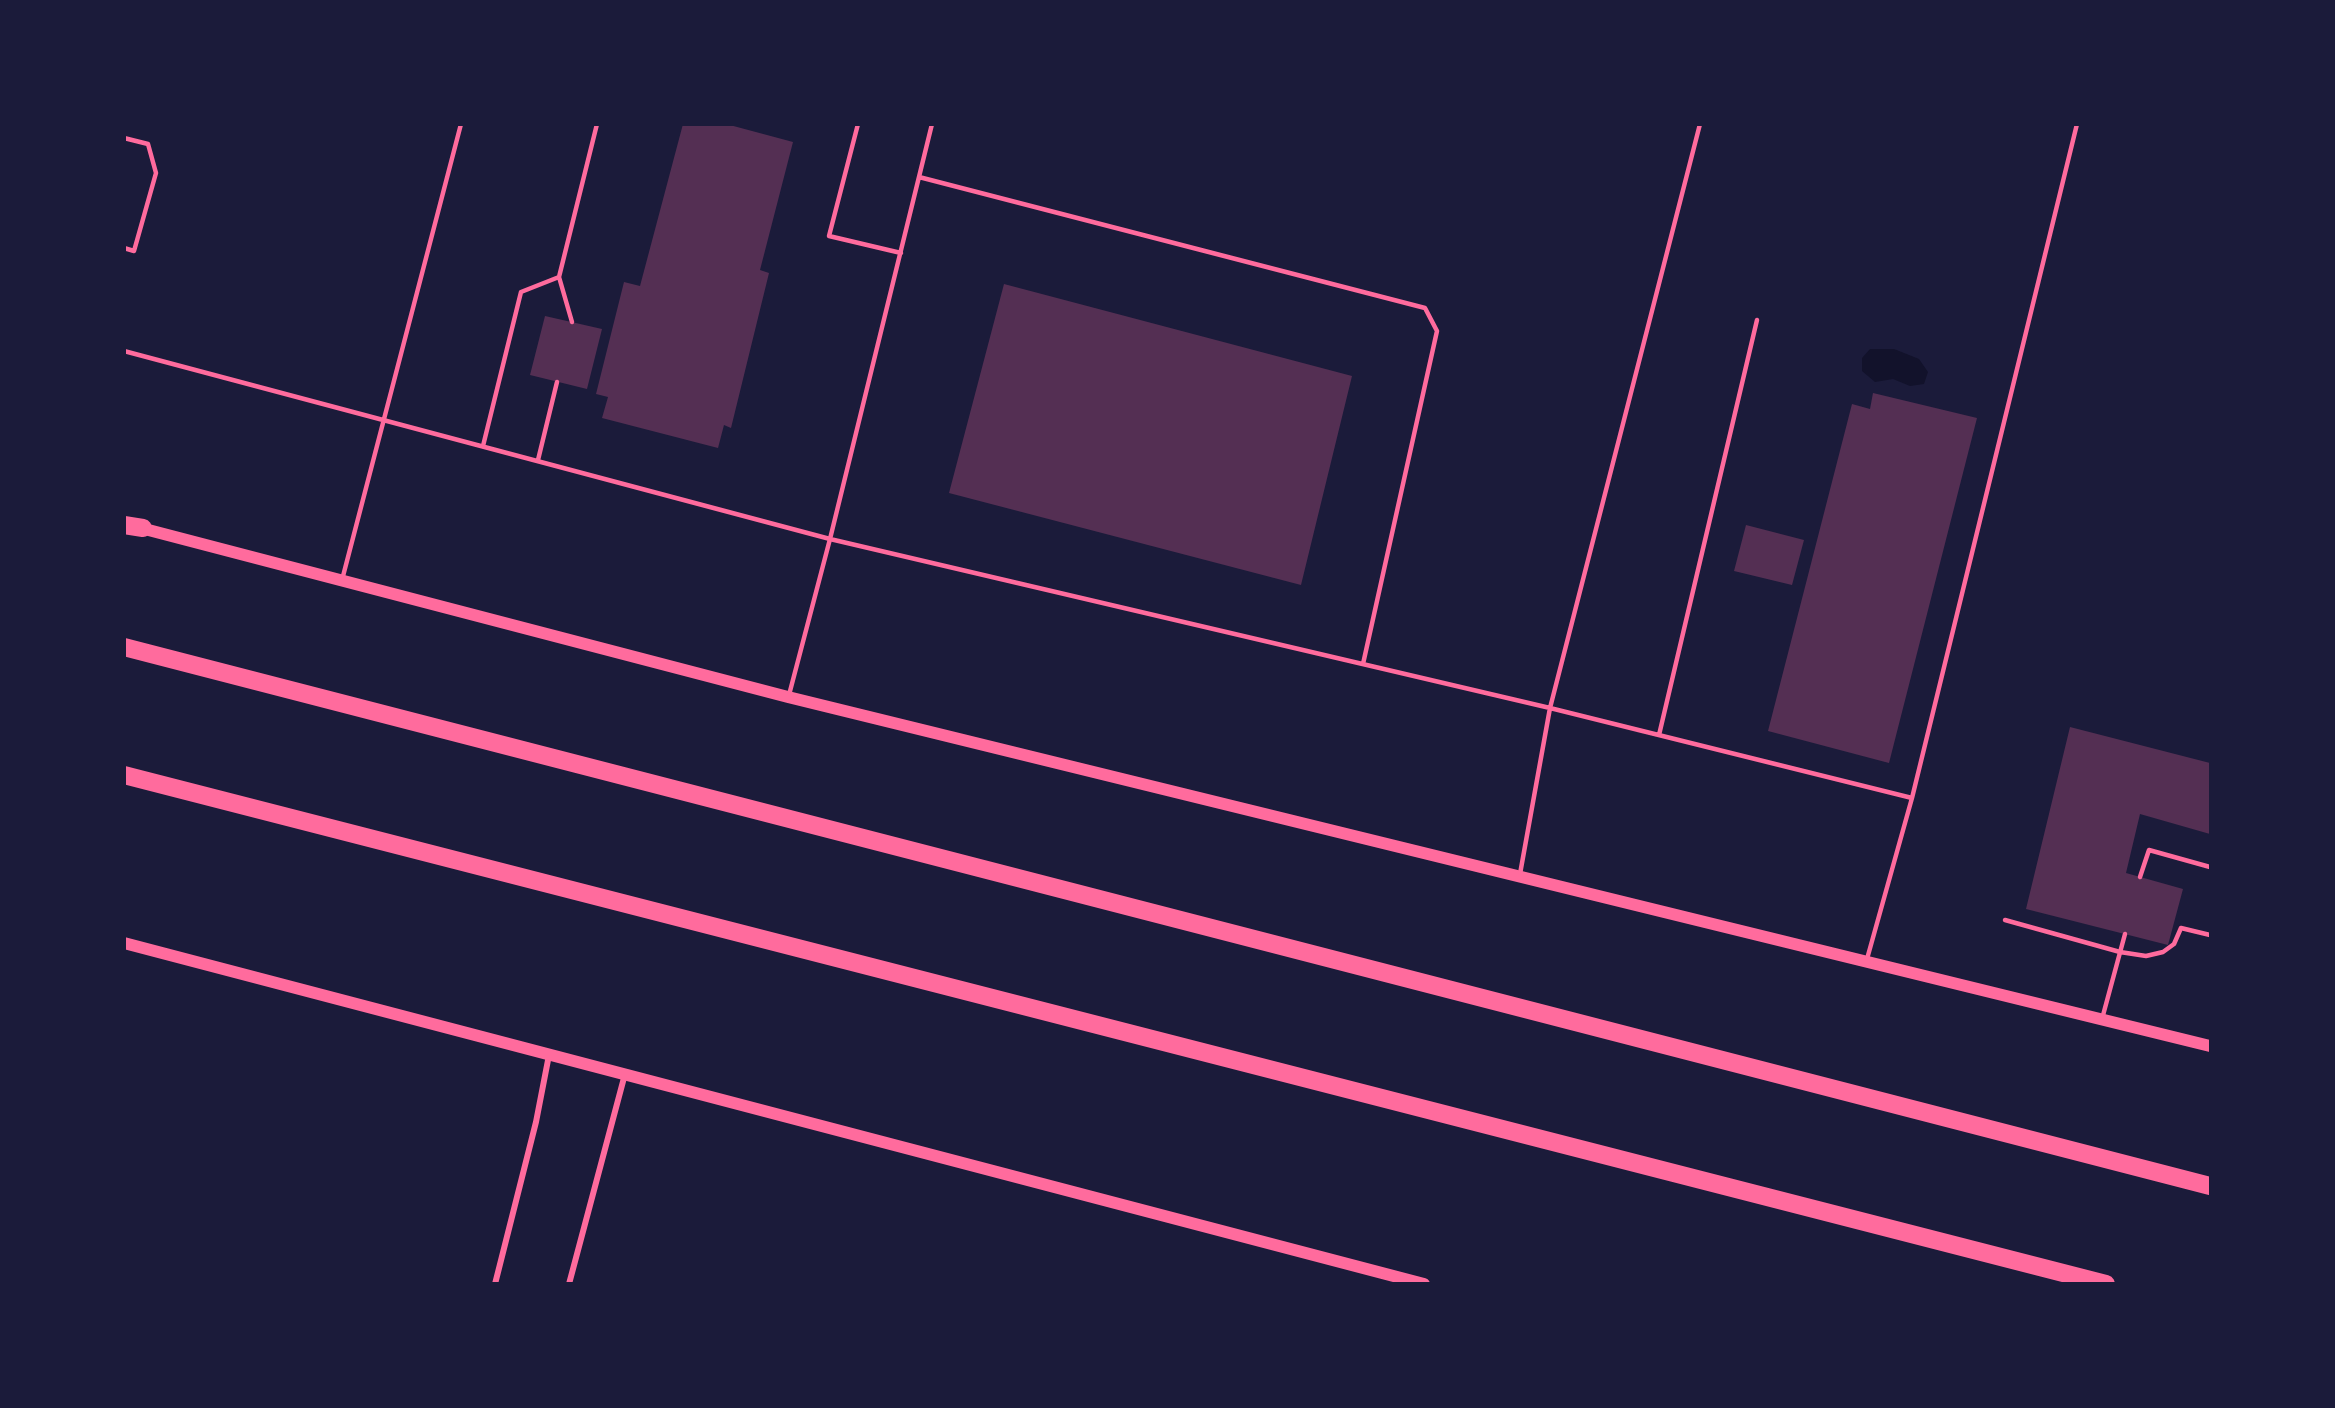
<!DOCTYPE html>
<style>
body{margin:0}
#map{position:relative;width:2335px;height:1408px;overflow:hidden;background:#1b1b3a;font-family:Figtree,sans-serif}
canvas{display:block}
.frame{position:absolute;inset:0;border:126px solid #1b1b3a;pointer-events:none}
</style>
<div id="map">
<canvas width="2335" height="1408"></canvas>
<div class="frame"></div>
</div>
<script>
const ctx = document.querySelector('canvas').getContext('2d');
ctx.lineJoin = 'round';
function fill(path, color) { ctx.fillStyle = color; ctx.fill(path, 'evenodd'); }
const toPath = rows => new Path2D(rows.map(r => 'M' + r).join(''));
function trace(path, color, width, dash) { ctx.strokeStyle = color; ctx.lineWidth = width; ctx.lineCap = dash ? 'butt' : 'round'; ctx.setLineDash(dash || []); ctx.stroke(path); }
const water = toPath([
 [1870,349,1894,349,1919,359,1928,372,1924,384,1910,386,1893,379,1875,382,1862,371,1862,358]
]);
const building = toPath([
 [683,124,726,124,793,142,760,270,769,273,731,428,724,425,718,448,602,418,608,397,596,394,624,282,640,286],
 [1004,284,1352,376,1301,585,949,493],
 [545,316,602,329,587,389,530,375],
 [1873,393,1977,418,1889,763,1768,731,1852,404,1870,409],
 [1746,525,1804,540,1792,585,1734,571],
 [2070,727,2210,763,2210,834,2140,814,2126,873,2183,889,2168,945,2026,909]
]);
const service = toPath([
 [858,124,829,236,901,253],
 [124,138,148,144,156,173,134,251,124,248],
 [919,177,1425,308,1437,331,1363,664],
 [559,277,572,322],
 [124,351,830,539,1550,708,1912,798],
 [483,446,521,292,559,277,597,124],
 [538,460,557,382],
 [342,580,461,124],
 [789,695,830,539,932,124],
 [1659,735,1757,320],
 [1520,874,1550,708,1700,124],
 [2140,877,2149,850,2210,867],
 [2005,920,2120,952,2146,956,2163,952,2174,944,2181,928,2210,935],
 [1867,959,1912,798,2077,124],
 [2102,1019,2125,934]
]);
const minor = toPath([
 [495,1284,536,1122,549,1055],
 [569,1284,625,1074]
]);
const secondary = toPath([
 [137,527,788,697,2210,1046],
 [124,943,1424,1284]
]);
const motorway = toPath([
 [124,525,143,528],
 [124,647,2210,1186],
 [124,775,2106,1284]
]);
fill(water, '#12122b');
fill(building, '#542f53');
trace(service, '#ff6b9d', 4.5);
trace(minor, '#ff6b9d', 6);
trace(secondary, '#ff6b9d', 12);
trace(motorway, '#ff6b9d', 18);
</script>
